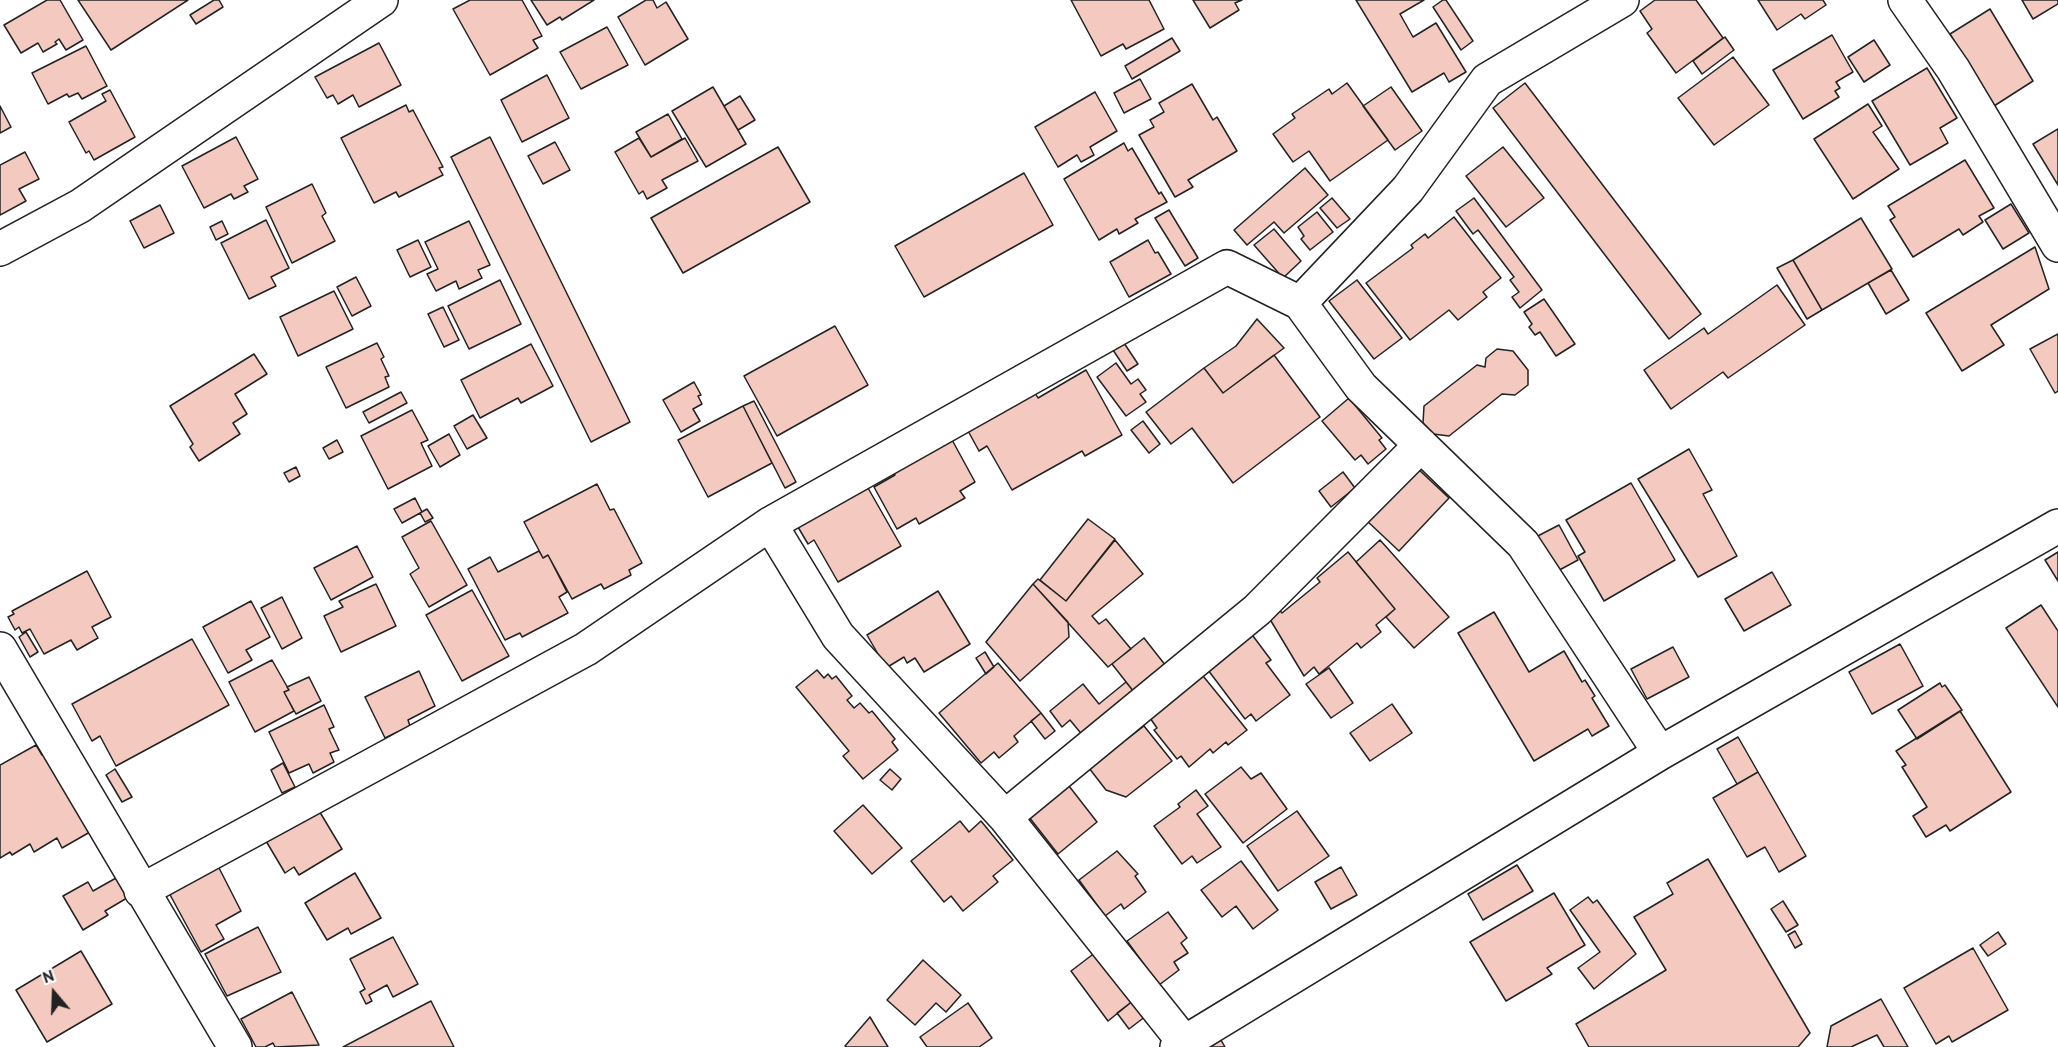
<!DOCTYPE html>
<style>
body{margin:0}
#map{position:relative;width:2058px;height:1047px;overflow:hidden;background:#fff;font-family:"PT Sans",sans-serif}
canvas{display:block}
.north{position:absolute;left:24px;top:963px;width:60px;height:60px;-webkit-text-stroke:4px #fff;paint-order:stroke;rotate:341deg;font-size:16px;font-weight:700;line-height:24px;text-align:center;color:#222}
.north::after{content:'';display:block;margin:auto;width:21px;height:27px;background:#222;clip-path:polygon(50% 0,100% 100%,50% 72%,0 100%)}
</style>
<div id="map">
<canvas width="2058" height="1047"></canvas>
<div class="north">N</div>
</div>
<script>
const ctx = document.querySelector('canvas').getContext('2d');
ctx.lineJoin = 'round';
function fill(path, color) { ctx.fillStyle = color; ctx.fill(path, 'evenodd'); }
const toPath = rows => new Path2D(rows.map(r => 'M' + r).join(''));
function trace(path, color, width, dash) { ctx.strokeStyle = color; ctx.lineWidth = width; ctx.lineCap = dash ? 'butt' : 'round'; ctx.setLineDash(dash || []); ctx.stroke(path); }
const building = toPath([
 [47,0,60,0,83,40,66,50,59,39,55,42,57,44,43,52,38,43,21,53,4,25,47,0],
 [78,0,188,0,111,50,78,0],
 [214,0,219,0,223,7,196,24,190,15,214,0],
 [470,0,522,0,542,36,533,40,538,48,490,75,453,9,470,0],
 [531,0,594,0,562,20,560,17,547,25,531,0],
 [646,0,653,0,657,8,666,2,688,39,645,65,618,17,646,0],
 [1071,0,1149,0,1164,29,1126,49,1123,44,1101,56,1071,0],
 [1193,0,1242,0,1235,3,1239,10,1210,28,1193,0],
 [1356,0,1424,0,1400,14,1413,37,1436,23,1466,72,1449,82,1444,73,1412,92,1356,0],
 [1443,0,1446,0,1473,41,1461,50,1433,7,1443,0],
 [1655,0,1696,0,1723,38,1676,73,1647,33,1652,29,1640,11,1655,0],
 [1758,0,1823,0,1826,5,1805,19,1801,14,1777,30,1758,0],
 [2022,0,2058,0,2058,4,2033,19,2022,0],
 [1990,9,2033,81,1994,106,1950,34,1990,9],
 [607,27,628,65,581,89,560,52,607,27],
 [1832,35,1853,72,1836,82,1840,88,1835,91,1839,97,1803,119,1773,70,1832,35],
 [1725,37,1734,50,1702,74,1693,61,1725,37],
 [1172,38,1180,51,1132,79,1125,66,1172,38],
 [1874,40,1890,65,1864,82,1848,57,1874,40],
 [379,43,401,85,359,107,353,95,338,104,333,95,327,98,315,77,379,43],
 [86,46,107,86,82,99,78,93,69,97,67,94,48,104,32,73,86,46],
 [1733,57,1769,105,1714,145,1678,98,1733,57],
 [1927,68,1957,118,1940,128,1948,143,1910,165,1872,101,1927,68],
 [547,75,569,118,522,142,501,100,547,75],
 [1140,79,1151,99,1124,113,1114,93,1140,79],
 [1347,83,1388,140,1330,181,1309,151,1293,162,1273,134,1295,118,1292,114,1329,89,1332,94,1347,83],
 [1525,83,1701,314,1669,339,1493,108,1525,83],
 [1192,84,1213,120,1217,117,1237,151,1188,180,1193,187,1175,197,1139,135,1154,127,1150,120,1164,112,1159,103,1192,84],
 [713,87,746,144,706,167,672,111,713,87],
 [1391,87,1422,131,1395,150,1363,106,1391,87],
 [110,90,135,137,94,160,89,151,86,153,69,122,106,101,102,94,110,90],
 [1095,92,1117,131,1090,147,1094,155,1081,162,1077,155,1058,167,1035,127,1095,92],
 [740,96,755,120,738,130,724,106,740,96],
 [1868,104,1882,126,1873,132,1899,169,1853,199,1814,139,1868,104],
 [406,105,409,112,413,110,443,167,439,168,443,175,399,197,396,192,374,203,341,138,406,105],
 [0,106,11,127,0,133,0,106],
 [668,114,682,139,651,157,636,132,668,114],
 [2058,129,2058,185,2033,144,2058,129],
 [236,137,258,179,244,186,248,192,234,199,231,194,204,208,182,166,236,137],
 [490,137,630,422,591,442,451,157,490,137],
 [639,138,651,157,685,138,698,161,662,180,667,188,647,199,643,191,639,194,615,152,639,138],
 [555,142,570,170,543,184,528,156,555,142],
 [1124,143,1128,151,1132,148,1159,194,1161,192,1167,202,1135,219,1138,223,1119,234,1117,229,1099,240,1064,179,1124,143],
 [778,147,810,202,683,273,651,218,778,147],
 [1503,147,1544,198,1506,227,1466,176,1503,147],
 [25,152,39,179,19,189,26,201,0,215,0,165,25,152],
 [1965,160,1994,208,1979,216,1983,222,1963,235,1959,229,1913,257,1890,220,1895,217,1888,206,1965,160],
 [1305,168,1328,195,1284,233,1274,222,1247,245,1234,230,1305,168],
 [1024,173,1053,225,924,297,895,246,1024,173],
 [312,184,326,213,322,216,335,241,292,263,266,207,312,184],
 [1332,198,1350,219,1337,228,1320,208,1332,198],
 [1474,198,1542,290,1520,308,1512,297,1519,292,1510,280,1514,277,1478,230,1473,234,1456,211,1474,198],
 [2011,204,2029,233,2003,249,1985,220,2011,204],
 [160,205,174,233,144,248,130,221,160,205],
 [1169,210,1198,258,1185,266,1155,218,1169,210],
 [1317,212,1333,232,1310,250,1301,239,1304,236,1298,227,1317,212],
 [1454,217,1501,278,1483,292,1487,297,1458,320,1449,310,1410,340,1366,283,1413,248,1411,245,1425,234,1428,238,1454,217],
 [1861,218,1892,269,1822,310,1793,260,1861,218],
 [266,220,289,268,271,277,276,286,249,299,221,243,266,220],
 [222,221,228,234,216,240,210,227,222,221],
 [469,221,490,265,478,270,482,278,459,289,456,281,436,291,427,274,438,269,425,242,469,221],
 [1274,229,1301,261,1283,278,1254,245,1274,229],
 [418,240,431,267,410,277,397,250,418,240],
 [1148,240,1155,253,1158,252,1171,274,1129,297,1110,262,1148,240],
 [2035,247,2049,289,1991,325,2004,345,1962,371,1926,313,2035,247],
 [1793,260,1822,310,1807,319,1777,268,1793,260],
 [1891,270,1909,300,1886,314,1868,283,1891,270],
 [356,277,371,306,352,316,337,287,356,277],
 [500,280,521,324,469,349,448,306,500,280],
 [1357,280,1402,338,1374,359,1329,301,1357,280],
 [1777,285,1805,325,1728,378,1723,372,1671,409,1644,370,1704,328,1708,334,1777,285],
 [334,291,353,329,298,356,280,317,334,291],
 [1544,299,1575,344,1556,356,1540,332,1535,335,1529,327,1532,324,1524,312,1544,299],
 [443,307,459,340,444,347,428,314,443,307],
 [1257,319,1284,348,1223,393,1204,368,1236,346,1257,319],
 [835,326,868,385,777,436,744,376,835,326],
 [2058,334,2058,391,2055,393,2030,349,2058,334],
 [377,343,384,357,381,359,389,376,385,377,389,387,346,408,326,367,377,343],
 [1124,343,1138,364,1127,371,1113,350,1124,343],
 [531,344,553,386,521,403,518,398,480,418,461,380,531,344],
 [1497,349,1513,351,1528,370,1528,385,1515,395,1502,394,1449,436,1433,434,1423,423,1424,406,1477,365,1485,367,1486,358,1497,349],
 [254,354,267,374,235,394,247,414,233,423,240,434,199,461,190,447,193,444,170,406,254,354],
 [1274,355,1320,417,1233,483,1192,428,1171,444,1146,412,1204,368,1223,393,1274,355],
 [1116,363,1131,384,1138,379,1146,390,1140,394,1146,402,1126,416,1097,377,1116,363],
 [1086,370,1122,435,1085,456,1082,451,1012,490,987,446,979,451,967,429,1034,391,1038,398,1086,370],
 [694,382,701,395,698,396,702,404,693,409,700,421,681,432,663,400,694,382],
 [401,392,407,403,369,423,363,412,401,392],
 [1349,398,1382,438,1379,440,1386,449,1368,464,1361,455,1355,460,1322,421,1349,398],
 [754,401,796,482,785,488,743,406,754,401],
 [743,406,772,463,708,497,678,440,743,406],
 [412,410,428,440,421,443,432,466,388,489,361,436,412,410],
 [473,415,487,438,467,449,454,426,473,415],
 [1143,421,1160,444,1149,453,1131,430,1143,421],
 [449,434,460,455,440,467,428,446,449,434],
 [951,438,975,482,960,491,965,498,919,524,916,518,897,529,874,487,895,475,893,471,951,438],
 [337,440,343,452,329,459,323,448,337,440],
 [1689,449,1712,490,1703,494,1737,556,1698,577,1638,479,1689,449],
 [296,467,300,476,289,482,284,473,296,467],
 [1416,467,1449,498,1399,551,1366,520,1416,467],
 [1343,472,1355,488,1331,507,1319,491,1343,472],
 [1631,483,1675,560,1604,601,1578,556,1585,552,1566,520,1631,483],
 [597,484,610,510,614,509,642,563,629,570,631,575,604,589,601,584,572,599,548,555,543,558,524,522,597,484],
 [868,488,901,546,838,582,814,540,808,544,798,527,868,488],
 [415,498,422,512,402,523,394,509,415,498],
 [427,509,433,518,425,522,420,513,427,509],
 [1088,519,1115,539,1066,601,1040,580,1088,519],
 [431,521,467,585,429,607,410,574,419,568,402,537,431,521],
 [1559,525,1578,560,1552,574,1532,539,1559,525],
 [1115,540,1143,574,1092,616,1099,624,1106,619,1131,649,1108,667,1033,584,1038,579,1066,601,1115,540],
 [1380,540,1449,617,1414,648,1386,617,1395,609,1356,562,1380,540],
 [357,546,373,577,331,600,314,568,357,546],
 [539,551,543,558,548,555,567,592,559,597,568,613,522,637,520,633,505,640,468,569,490,557,498,572,539,551],
 [1348,552,1395,609,1376,625,1381,632,1361,648,1357,643,1319,674,1314,667,1304,676,1268,616,1277,607,1282,613,1320,582,1317,578,1348,552],
 [2058,552,2058,581,2045,560,2058,552],
 [87,571,111,617,92,627,98,638,77,650,71,640,44,654,30,629,22,633,19,627,15,630,8,617,14,614,12,611,87,571],
 [1772,572,1791,605,1744,631,1725,599,1772,572],
 [376,584,396,626,341,652,324,616,343,607,339,601,376,584],
 [1033,584,1068,622,1069,637,1020,681,986,642,1033,584],
 [472,590,509,656,462,681,426,615,472,590],
 [938,591,970,644,924,672,915,658,907,663,904,657,886,668,867,635,938,591],
 [282,597,302,638,282,649,261,608,282,597],
 [251,601,270,637,246,650,252,660,228,673,203,627,251,601],
 [2041,605,2058,631,2058,707,2006,628,2041,605],
 [1494,612,1529,672,1564,651,1582,682,1585,680,1595,696,1592,698,1609,726,1592,736,1588,729,1534,761,1458,633,1494,612],
 [26,632,38,652,30,657,19,637,26,632],
 [1250,632,1271,660,1266,663,1290,695,1256,721,1251,714,1245,719,1205,666,1250,632],
 [1144,638,1166,666,1134,692,1112,664,1144,638],
 [192,639,229,705,116,766,100,736,92,741,72,704,192,639],
 [1900,644,1923,686,1872,714,1849,672,1900,644],
 [1673,647,1689,677,1647,699,1631,669,1673,647],
 [985,652,994,667,986,674,976,658,985,652],
 [272,660,289,690,284,692,294,711,255,732,229,682,272,660],
 [998,663,1041,713,1014,736,1018,742,999,758,994,752,981,763,939,713,998,663],
 [1329,668,1353,703,1331,718,1306,684,1329,668],
 [817,670,824,678,828,674,832,679,836,676,852,696,847,700,854,708,860,703,869,713,872,711,895,739,892,742,898,750,863,779,843,756,849,751,796,687,817,670],
 [419,671,435,706,408,720,410,726,385,738,365,697,419,671],
 [1199,671,1247,730,1228,745,1226,742,1213,753,1210,749,1189,767,1181,756,1177,759,1154,730,1157,728,1150,718,1199,671],
 [309,677,321,701,296,714,284,692,289,690,287,687,309,677],
 [1126,682,1134,692,1084,737,1070,720,1062,727,1050,711,1083,684,1099,704,1126,682],
 [1940,683,1942,687,1945,685,1962,710,1917,739,1898,710,1940,683],
 [1392,704,1412,733,1370,761,1350,733,1392,704],
 [324,705,334,727,329,729,339,750,330,753,334,762,313,773,309,764,289,773,269,732,324,705],
 [1960,711,2011,792,1950,831,1946,825,1926,837,1913,816,1927,807,1902,767,1906,765,1896,751,1960,711],
 [1041,713,1055,731,1045,739,1031,721,1041,713],
 [1144,726,1172,761,1126,797,1106,790,1089,768,1144,726],
 [1738,737,1758,772,1737,784,1717,749,1738,737],
 [36,745,42,755,45,753,90,832,62,848,57,838,34,852,30,844,12,855,10,852,0,858,0,765,36,745],
 [283,763,295,787,282,793,271,770,283,763],
 [1241,767,1251,779,1261,773,1287,809,1243,843,1205,794,1241,767],
 [115,769,132,797,122,802,106,775,115,769],
 [890,769,901,779,892,790,880,780,890,769],
 [1758,772,1806,856,1779,872,1765,847,1747,857,1713,798,1758,772],
 [1069,786,1097,822,1058,854,1029,817,1069,786],
 [1196,790,1208,806,1197,814,1221,847,1197,863,1192,856,1182,864,1154,826,1180,807,1178,804,1196,790],
 [863,805,902,848,872,874,834,831,863,805],
 [318,809,342,849,299,875,294,867,285,873,266,841,318,809],
 [1297,811,1329,856,1278,891,1247,846,1297,811],
 [960,821,969,832,981,821,1013,860,993,876,998,882,963,911,951,896,944,902,911,861,960,821],
 [1117,851,1138,874,1135,876,1146,892,1124,909,1121,904,1105,916,1079,880,1117,851],
 [1708,859,1810,1033,1798,1047,1589,1047,1576,1024,1666,970,1634,917,1673,894,1667,883,1708,859],
 [1241,861,1278,910,1253,929,1236,906,1222,917,1201,890,1241,861],
 [217,864,241,911,216,925,224,939,201,952,168,891,217,864],
 [1517,865,1533,891,1483,920,1468,894,1517,865],
 [1341,867,1357,895,1331,909,1315,882,1341,867],
 [355,873,381,918,351,934,348,928,327,940,305,903,355,873],
 [116,878,127,898,105,911,108,915,83,930,63,896,88,882,93,891,116,878],
 [1554,893,1585,945,1547,968,1552,974,1506,1001,1470,942,1554,893],
 [1588,897,1593,903,1597,900,1636,954,1594,989,1578,968,1600,952,1570,910,1588,897],
 [1783,901,1798,925,1786,932,1771,909,1783,901],
 [1168,912,1187,938,1181,943,1188,953,1174,962,1179,970,1159,985,1127,941,1168,912],
 [258,927,281,972,227,996,205,954,258,927],
 [1795,931,1802,944,1795,948,1788,935,1795,931],
 [1998,932,2006,944,1988,956,1980,945,1998,932],
 [393,937,418,984,393,997,387,985,369,995,372,1001,366,1004,360,992,365,989,350,959,393,937],
 [1973,948,2008,1010,1952,1042,1949,1036,1936,1044,1904,988,1973,948],
 [81,951,112,1004,47,1042,16,990,81,951],
 [1096,952,1134,1000,1108,1021,1071,971,1096,952],
 [923,960,961,995,946,1012,936,1003,915,1025,887,1000,923,960],
 [292,992,319,1045,275,1047,273,1043,265,1047,256,1047,241,1019,292,992],
 [1881,999,1908,1047,1884,1047,1877,1035,1851,1047,1827,1047,1831,1026,1881,999],
 [1134,1000,1146,1016,1129,1029,1117,1013,1134,1000],
 [431,1001,454,1047,343,1047,431,1001],
 [968,1003,992,1038,979,1047,927,1047,920,1037,968,1003],
 [870,1017,888,1047,846,1047,845,1046,870,1017],
 [1221,1040,1225,1047,1210,1047,1221,1040]
]);
const street = toPath([
 [1905,0,1953,69,2058,245],
 [0,249,80,206,381,0],
 [1300,303,1361,387,1523,544,1660,753],
 [770,524,838,636,1005,817,1184,1042],
 [0,649,235,1047],
 [1005,817,1257,610,1421,445],
 [141,891,586,649,770,524,1227,267,1300,303,1408,189,1487,80,1622,0],
 [1177,1047,1660,753,2058,526]
]);
fill(building, '#f3c9c0');
trace(building, '#222', 1.5);
trace(street, '#222', 36);
trace(street, '#fff', 33);
</script>
